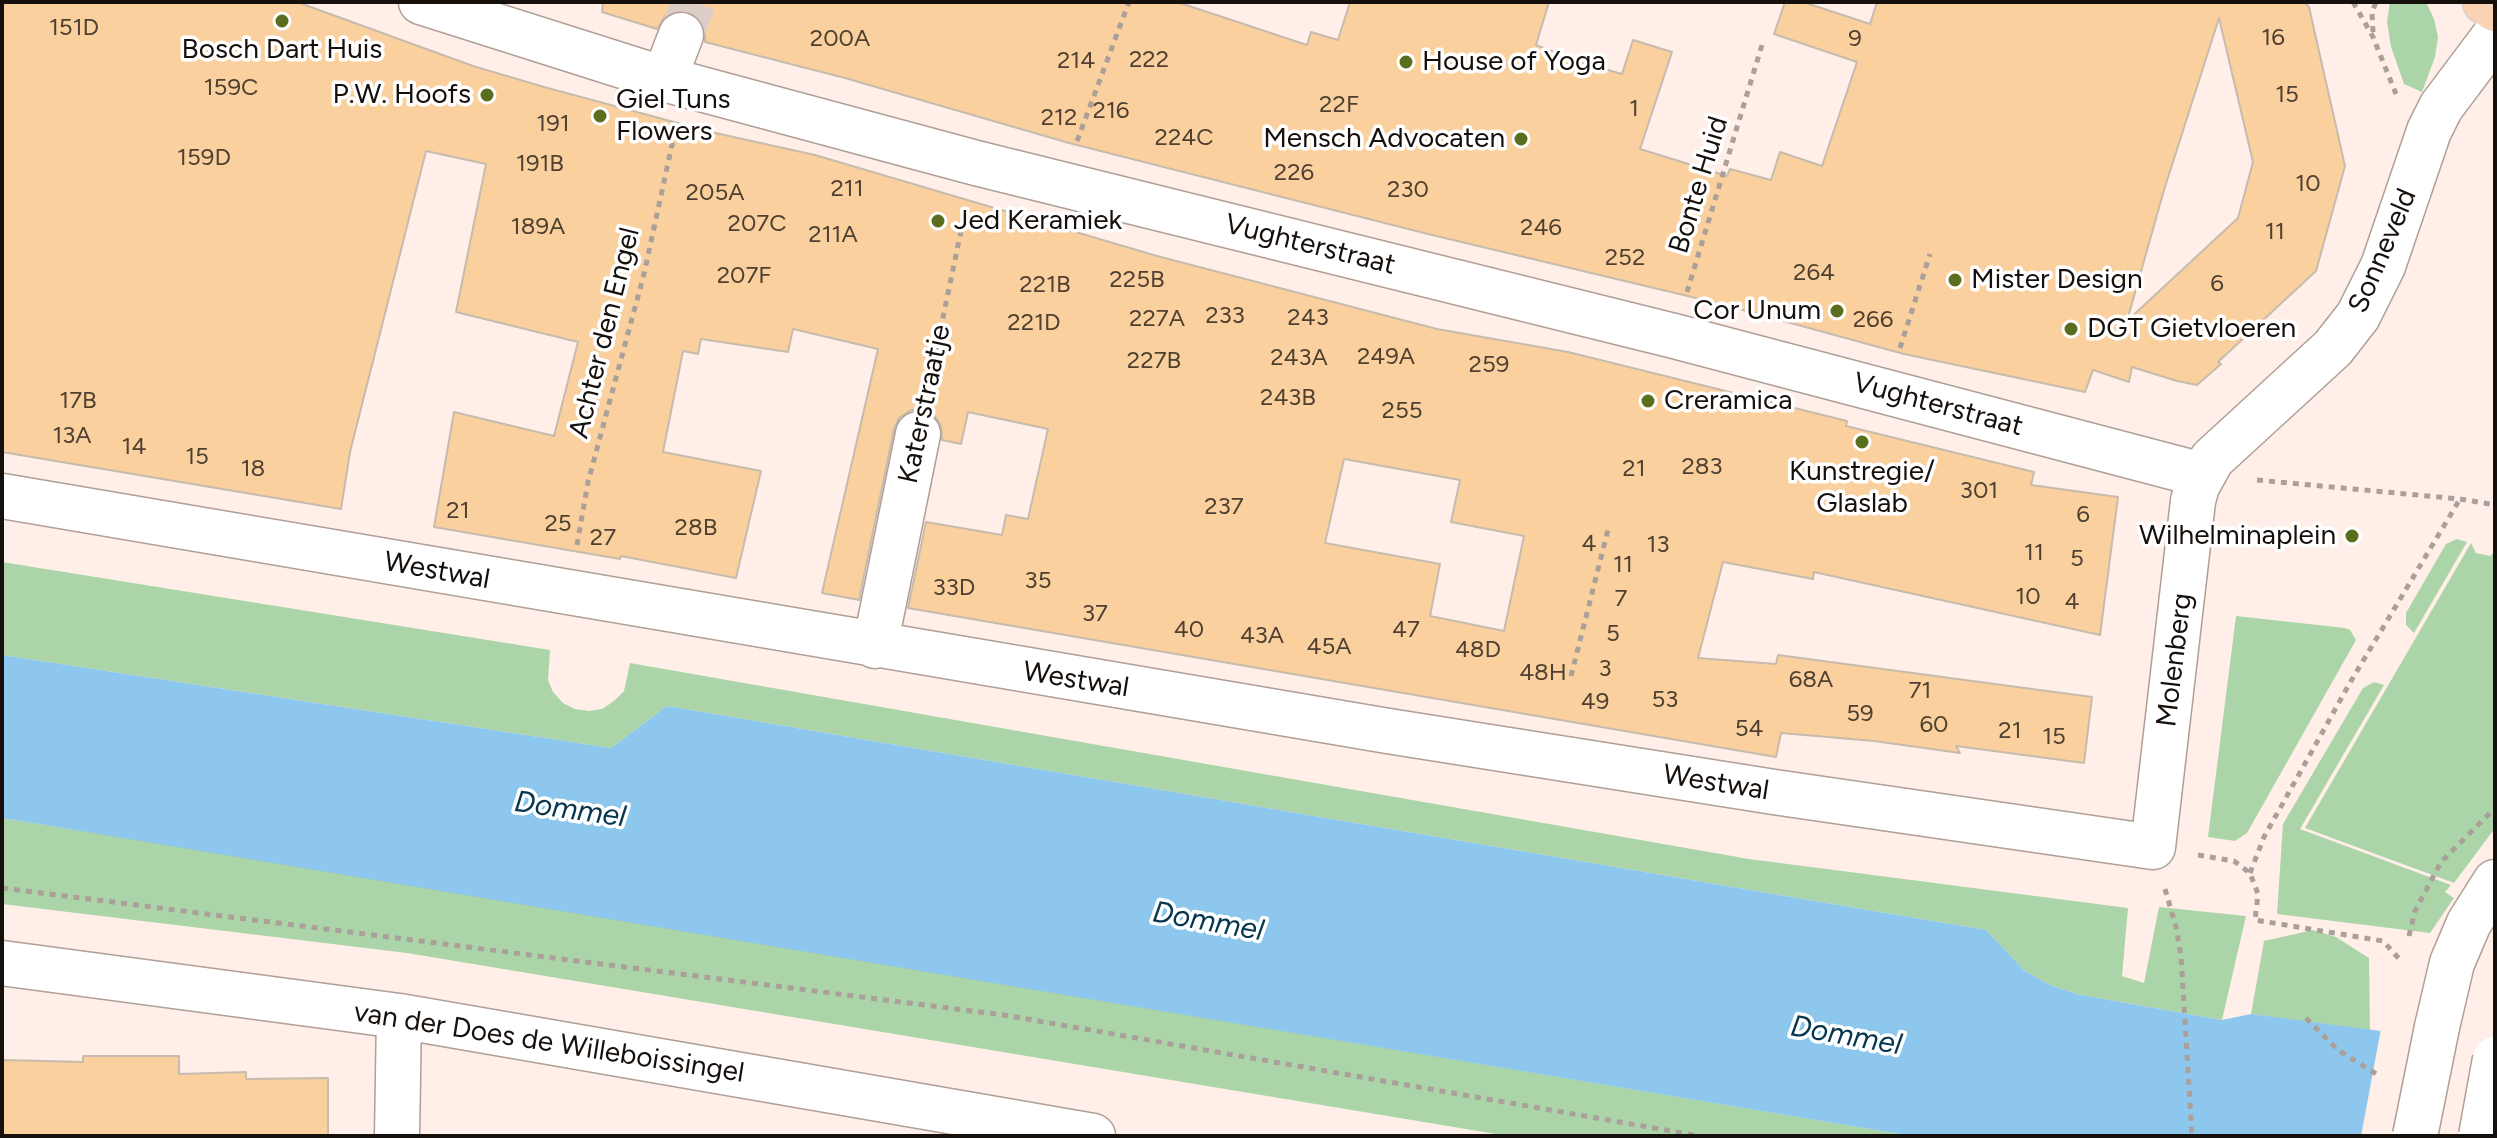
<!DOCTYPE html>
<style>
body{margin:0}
#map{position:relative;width:2497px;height:1138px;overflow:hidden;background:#ffefe8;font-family:Figtree,sans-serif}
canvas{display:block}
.frame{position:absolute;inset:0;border:4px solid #16100d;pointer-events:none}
</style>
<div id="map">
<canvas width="2497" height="1138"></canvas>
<div class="frame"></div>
</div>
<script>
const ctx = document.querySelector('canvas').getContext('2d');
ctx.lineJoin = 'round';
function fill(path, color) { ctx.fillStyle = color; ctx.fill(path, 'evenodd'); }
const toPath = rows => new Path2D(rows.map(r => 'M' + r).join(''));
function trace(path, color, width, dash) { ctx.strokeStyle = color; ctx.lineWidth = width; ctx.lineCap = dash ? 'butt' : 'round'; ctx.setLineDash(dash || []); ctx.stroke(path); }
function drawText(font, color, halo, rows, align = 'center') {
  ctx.font = font + ' Figtree,sans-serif'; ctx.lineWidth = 7; ctx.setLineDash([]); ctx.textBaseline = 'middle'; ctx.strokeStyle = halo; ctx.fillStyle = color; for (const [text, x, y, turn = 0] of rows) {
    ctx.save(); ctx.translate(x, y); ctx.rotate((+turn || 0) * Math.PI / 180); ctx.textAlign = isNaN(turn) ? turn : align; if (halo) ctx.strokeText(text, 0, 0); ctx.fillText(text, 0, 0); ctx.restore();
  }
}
const green = toPath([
 [2390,2,2426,2,2434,19,2438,37,2435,57,2422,92,2404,84,2391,47,2387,22],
 [2457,539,2467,542,2414,633,2406,625,2406,613,2446,544],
 [2471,543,2476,553,2490,556,2495,552,2495,828,2454,883,2305,828],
 [2,562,550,650,548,680,553,692,563,703,575,709,589,711,602,709,614,701,624,691,630,663,1749,859,2128,908,2122,976,2144,983,2159,907,2246,916,2222,1020,2081,995,2052,986,2025,971,1986,930,667,706,611,748,2,655],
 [2236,616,2345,628,2350,630,2356,640,2247,833,2235,841,2208,837],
 [2374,682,2384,685,2300,829,2451,885,2445,892,2454,898,2430,933,2277,914,2283,824,2363,688],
 [2,818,353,875,1912,1136,1508,1136,407,953,2,904],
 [2313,930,2336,937,2369,958,2370,1032,2251,1014,2264,941]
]);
const water = toPath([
 [2,655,611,748,667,706,1986,930,2025,971,2052,986,2081,995,2222,1020,2251,1014,2495,1046,2495,1136,1912,1136,2,818]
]);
const pier = toPath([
 [2381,1029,2495,1042,2495,1136,2361,1136]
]);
const building = toPath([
 [2,2,297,2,473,66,544,87,711,132,815,155,1157,256,1437,329,1568,352,1847,421,1846,426,2034,472,2031,485,2118,497,2100,635,1814,572,1813,579,1723,562,1698,658,1776,664,1778,655,2092,697,2084,763,1956,746,1960,753,1874,741,1781,733,1776,757,908,608,926,522,1002,535,1006,515,1028,519,1048,429,968,412,961,444,942,440,941,425,934,415,924,410,911,410,899,418,894,429,859,600,822,593,878,349,793,329,788,352,701,339,698,354,683,351,663,452,761,471,736,578,621,556,620,559,434,527,454,412,554,436,578,342,456,312,486,164,426,151,350,452,341,509,2,452,2,2],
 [1344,459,1460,480,1451,522,1524,536,1504,631,1430,616,1440,564,1325,543,1344,459],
 [603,2,1177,2,1307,45,1311,32,1338,40,1350,2,1549,2,1536,45,1577,61,1622,74,1633,40,1672,52,1640,149,1727,176,1730,169,1771,180,1780,152,1822,166,1857,62,1774,34,1785,2,1803,2,1870,24,1877,2,2304,2,2309,7,2345,166,2316,271,2218,362,2221,364,2197,385,2177,381,2132,367,2129,382,2093,370,2085,392,1904,354,1721,304,1428,234,1069,143,845,78,705,42,705,30,701,20,689,12,678,10,666,15,657,29,602,12,603,2],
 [2219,18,2253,162,2238,218,2127,321,2164,190,2219,18],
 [83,1056,179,1056,179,1074,246,1072,246,1079,328,1078,328,1136,2,1136,2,1060,83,1062,83,1056]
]);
const minorTunnel = toPath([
 [681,35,694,2]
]);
const path = toPath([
 [2353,2,2373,37,2396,94],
 [2373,32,2372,12,2376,2],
 [1077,141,1129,2],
 [1687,292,1762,45],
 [1900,348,1930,254],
 [928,389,966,207],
 [2257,480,2460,499,2495,505],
 [577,545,588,482,644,274,675,131],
 [1571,676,1609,526],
 [2198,855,2234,861,2250,873,2258,894,2255,920,2383,941,2402,962],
 [2250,873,2264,837,2351,681,2460,499],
 [2,888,1004,1015,1700,1136],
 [2165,889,2176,927,2181,956,2192,1136],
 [2409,936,2415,911,2441,862,2495,808],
 [2306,1018,2338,1050,2378,1075]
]);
const minor = toPath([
 [421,2,664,79,976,163,1674,336,2202,475],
 [664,79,681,35],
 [2,496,1388,731,1774,792,2153,847,2193,501,2197,486,2212,459,2333,348,2358,316,2383,266,2429,131,2441,107,2495,35],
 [875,646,918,434],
 [2,963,399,1016,1093,1136],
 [2437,1027,2452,963,2469,923,2495,882],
 [397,1136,399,1016]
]);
const major = toPath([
 [2485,2,2495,9]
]);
const minorBridge = toPath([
 [2415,1136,2437,1027],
 [2481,1136,2495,1059]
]);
const markers = [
 [282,21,8,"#5a6e1d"],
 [1406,62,8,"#5a6e1d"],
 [487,95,8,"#5a6e1d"],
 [600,116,8,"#5a6e1d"],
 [1521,139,8,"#5a6e1d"],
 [938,221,8,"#5a6e1d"],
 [1955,280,8,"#5a6e1d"],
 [1837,311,8,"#5a6e1d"],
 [2071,329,8,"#5a6e1d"],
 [1648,401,8,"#5a6e1d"],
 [1862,442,8,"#5a6e1d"],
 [2352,536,8,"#5a6e1d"]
];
const numberNames = [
 ["151D",74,28],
 ["16",2273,38],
 ["200A",840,39],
 ["9",1855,39],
 ["222",1149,60],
 ["214",1076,61],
 ["159C",231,88],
 ["15",2287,95],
 ["22F",1339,105],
 ["1",1634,109],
 ["216",1111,111],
 ["212",1059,118],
 ["191",553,124],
 ["224C",1184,138],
 ["159D",204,158],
 ["191B",540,164],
 ["226",1294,173],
 ["10",2308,184],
 ["211",847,189],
 ["230",1408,190],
 ["205A",715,193],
 ["207C",757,224],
 ["189A",538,227],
 ["246",1541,228],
 ["11",2275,232],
 ["211A",833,235],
 ["252",1625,258],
 ["264",1814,273],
 ["207F",744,276],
 ["225B",1137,280],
 ["6",2217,284],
 ["221B",1045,285],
 ["233",1225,316],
 ["243",1308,318],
 ["227A",1157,319],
 ["266",1873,320],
 ["221D",1034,323],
 ["249A",1386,357],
 ["243A",1299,358],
 ["227B",1154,361],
 ["259",1489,365],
 ["243B",1288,398],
 ["17B",78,401],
 ["255",1402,411],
 ["13A",72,436],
 ["14",134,447],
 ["15",197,457],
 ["283",1702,467],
 ["18",253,469],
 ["21",1634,469],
 ["301",1979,491],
 ["237",1224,507],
 ["21",458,511],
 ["6",2083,515],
 ["25",558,524],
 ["28B",696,528],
 ["27",603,538],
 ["4",1589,544],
 ["13",1658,545],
 ["11",2034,553],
 ["5",2077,559],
 ["11",1623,565],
 ["35",1038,581],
 ["33D",954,588],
 ["10",2028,597],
 ["7",1621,599],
 ["4",2072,602],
 ["37",1095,614],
 ["40",1189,630],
 ["47",1406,630],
 ["5",1613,634],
 ["43A",1262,636],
 ["45A",1329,647],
 ["48D",1478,650],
 ["3",1605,669],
 ["48H",1543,673],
 ["68A",1811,680],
 ["71",1920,691],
 ["53",1665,700],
 ["49",1595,702],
 ["59",1860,714],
 ["60",1934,725],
 ["54",1749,729],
 ["21",2010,731],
 ["15",2054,737]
];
const poiNames = [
 ["Bosch Dart Huis",282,50,"center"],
 ["House of Yoga",1422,62],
 ["P.W. Hoofs",471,95,"right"],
 ["Giel Tuns",616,100],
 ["Flowers",616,132],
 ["Mensch Advocaten",1505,139,"right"],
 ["Jed Keramiek",954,221],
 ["Mister Design",1971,280],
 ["Cor Unum",1821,311,"right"],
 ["DGT Gietvloeren",2087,329],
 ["Creramica",1664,401],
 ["Kunstregie/",1862,472,"center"],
 ["Glaslab",1862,504,"center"],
 ["Wilhelminaplein",2336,536,"right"]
];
const streetNames = [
 ["Bonte Huid",1699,185,-73],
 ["Vughterstraat",1310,245,14],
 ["Sonneveld",2383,251,-67],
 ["Achter den Engel",605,333,-76],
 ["Katerstraatje",925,404,-78],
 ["Vughterstraat",1938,405,15],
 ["Westwal",437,571,10],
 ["Molenberg",2175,660,-83],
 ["Westwal",1076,680,9],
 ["Westwal",1716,783,9],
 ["van der Does de Willeboissingel",549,1043,9]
];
const waterNames = [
 ["Dommel",570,810,8],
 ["Dommel",1208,922,10],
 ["Dommel",1846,1036,10]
];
fill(green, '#abd5a9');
fill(water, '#8ec7ed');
fill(pier, '#ffefe8');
fill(building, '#fad19e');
trace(building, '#c7bbad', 2);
trace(minorTunnel, '#dccec7', 44, [44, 22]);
trace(minor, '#b09f96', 47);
trace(major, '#d5d4d3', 47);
trace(path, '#ab9f99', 5, [6, 6]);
trace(minor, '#fff', 44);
trace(major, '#fad3b5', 44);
trace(minorBridge, '#b09f96', 47, []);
trace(minorBridge, '#fff', 44);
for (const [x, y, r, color] of markers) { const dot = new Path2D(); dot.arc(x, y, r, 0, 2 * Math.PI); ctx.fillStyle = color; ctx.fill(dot); trace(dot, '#fff', 3); }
drawText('24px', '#4f4031', null, numberNames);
drawText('28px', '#16100d', '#fff', poiNames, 'left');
drawText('28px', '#16100d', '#fff', streetNames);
drawText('italic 30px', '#073650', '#fff', waterNames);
</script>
